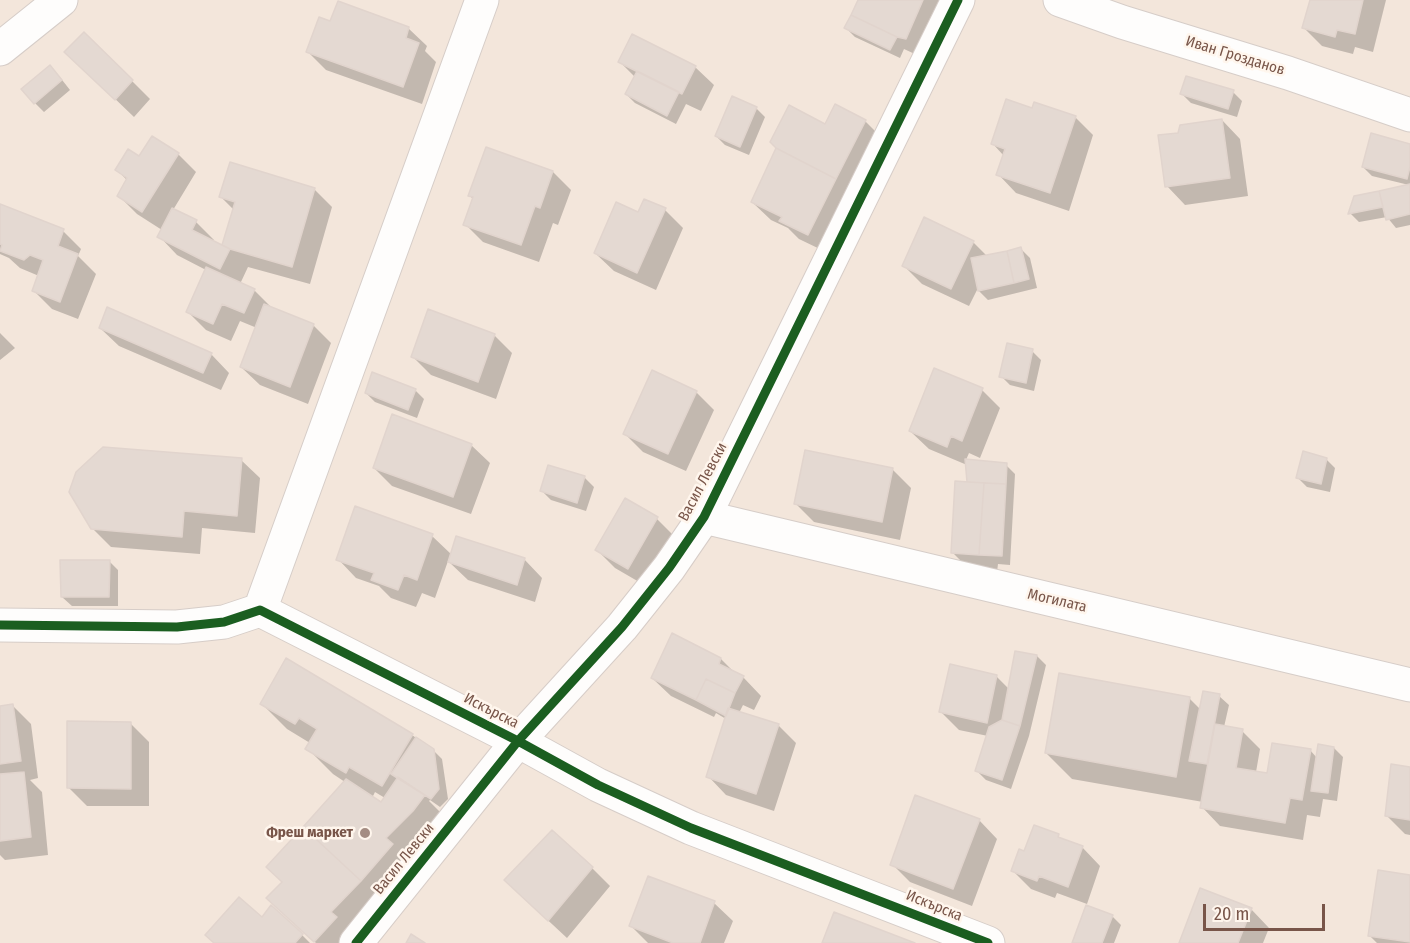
<!DOCTYPE html>
<meta charset="utf-8">
<style>
body{margin:0}
#map{position:relative;width:1410px;height:943px;overflow:hidden;background:#f7f1eb;font-family:"Fira Sans Condensed",sans-serif}
canvas{display:block}
.scale{position:absolute;left:1203px;top:904px;width:122px;height:27px;box-sizing:border-box;border:3px solid #785549;border-top:0;padding-left:8px;font-size:18px;line-height:21px;white-space:nowrap;color:#785549;-webkit-text-stroke:4px #fff6ed;paint-order:stroke}
</style>
<div id="map">
<canvas width="1410" height="943"></canvas>
<div class="scale">20 m</div>
</div>
<script>
const ctx = document.querySelector('canvas').getContext('2d');
ctx.lineJoin = 'round';
function fill(path, color) { ctx.fillStyle = color; ctx.fill(path, 'evenodd'); }
const toPath = rows => new Path2D(rows.map(r => 'M' + r).join(''));
function trace(path, color, width, dash) { ctx.strokeStyle = color; ctx.lineWidth = width; ctx.lineCap = dash ? 'butt' : 'round'; ctx.setLineDash(dash || []); ctx.stroke(path); }
function drawText(font, color, halo, rows, align = 'center') {
  ctx.font = font + ' "Fira Sans Condensed",sans-serif'; ctx.lineWidth = 5; ctx.setLineDash([]); ctx.textBaseline = 'middle'; ctx.strokeStyle = halo; ctx.fillStyle = color; for (const [text, x, y, turn = 0] of rows) {
    ctx.save(); ctx.translate(x, y); ctx.rotate((+turn || 0) * Math.PI / 180); ctx.textAlign = isNaN(turn) ? turn : align; if (halo) ctx.strokeText(text, 0, 0); ctx.fillText(text, 0, 0); ctx.restore();
  }
}
const residential = toPath([
 [0,0,1410,0,1410,943,0,943]
]);
const shadow = toPath([
 [860,0,941,0,917,55,904,49,900,58,855,37,846,28],
 [1311,0,1386,0,1373,52,1355,47,1353,54,1322,46,1304,28],
 [331,23,408,28,427,46,425,51,436,62,422,104,326,70,308,52],
 [620,62,695,67,714,85,701,111,686,104,676,124,635,103,626,94,635,77],
 [85,70,132,81,150,99,134,117],
 [59,76,70,90,44,112,35,103],
 [1233,92,1242,101,1237,117,1191,103,1182,94],
 [756,108,765,117,749,155,725,145,716,136],
 [1033,110,1075,117,1093,135,1069,211,1016,193,998,174,1004,156,993,144],
 [1222,120,1240,139,1248,196,1185,205,1167,186,1180,134],
 [865,121,883,139,826,252,799,239,788,228,771,220,752,202,826,126],
 [152,138,178,154,196,172,173,210,196,222,214,240,213,242,223,247,234,210,221,197,314,189,332,207,310,284,248,267,240,284,254,290,273,309,313,325,331,343,308,404,260,385,241,367,257,328,240,321,231,341,206,330,188,312,206,270,177,255,159,236,162,230,137,214,119,196,128,181,117,170,139,158],
 [1410,146,1410,225,1396,228,1387,217,1359,222,1350,213,1409,185,1372,176,1363,167],
 [487,149,553,172,571,190,558,225,553,223,539,262,483,242,465,224,474,200,470,196],
 [0,206,63,231,81,249,78,256,96,274,78,319,52,309,33,290,39,276,20,268,9,258,0,254],
 [665,210,683,228,656,290,614,271,595,253],
 [973,242,987,256,1021,249,1030,258,1037,288,988,300,979,291,979,286,969,306,922,284,904,266],
 [100,328,211,354,229,373,221,390,119,346],
 [0,333,15,348,0,360],
 [494,335,512,353,496,399,431,375,413,357],
 [1032,351,1041,360,1034,391,1010,385,1001,376],
 [415,390,424,399,417,418,375,402,366,393],
 [982,390,1000,408,980,458,969,453,966,460,1006,465,1015,474,1010,565,998,564,997,572,971,571,953,553,971,484,967,465,929,449,910,431],
 [696,392,714,410,686,471,643,452,625,434],
 [471,445,490,463,471,514,392,486,374,468],
 [1326,459,1335,468,1330,492,1307,487,1298,478],
 [241,460,260,478,255,533,202,528,200,554,111,547,92,528],
 [549,467,585,478,594,487,586,511,551,500,542,491],
 [892,469,911,488,900,540,814,522,796,504],
 [657,519,675,537,646,586,615,568,597,550],
 [432,536,452,555,524,559,542,578,535,602,468,580,448,561,435,598,422,593,416,607,391,598,379,586,356,578,338,559],
 [109,561,118,570,118,606,72,606,62,597],
 [1037,656,1046,665,1029,736,1011,789,986,780,977,771,988,736,959,730,941,712,997,677,1010,690],
 [721,659,736,674,743,677,761,696,754,710,743,705,739,713,778,725,796,743,774,811,726,795,708,776,726,719,716,713,714,717,671,696,652,678],
 [1219,696,1229,705,1224,727,1242,731,1260,749,1256,772,1268,774,1310,750,1317,758,1334,748,1343,757,1337,801,1323,799,1320,817,1307,815,1303,840,1220,826,1202,807,1203,802,1072,779,1046,753,1190,699,1201,710],
 [261,703,412,735,433,750,442,759,448,799,440,807,430,800,429,801,456,828,348,943,316,943,286,916,283,882,345,782,333,774,307,748,310,743,287,729],
 [375,792,385,798,381,804,372,798],
 [13,706,31,724,38,778,30,780,42,792,48,855,5,860,0,855,0,708],
 [131,724,149,742,149,806,87,806,69,788],
 [1410,768,1410,835,1405,834,1387,816],
 [979,820,997,839,972,906,910,882,892,864],
 [1058,836,1064,841,1082,847,1100,866,1087,904,1057,893,1055,898,1031,889,1013,871,1025,853],
 [592,868,610,886,567,938,524,898],
 [1410,877,1410,943,1377,943,1370,936],
 [714,903,733,921,724,943,648,943,631,926],
 [1251,909,1269,928,1263,943,1180,943],
 [1112,916,1121,925,1114,943,1074,943],
 [262,919,302,935,310,943,215,943]
]);
const building = toPath([
 [858,0,923,0,906,39,897,37,851,15,858,0],
 [1310,0,1363,0,1355,34,1337,30,1335,37,1302,28,1310,0],
 [338,1,409,27,406,38,419,43,403,87,306,52,319,17,330,21,338,1],
 [851,15,897,37,890,50,844,28,851,15],
 [84,32,133,80,115,100,64,52,84,32],
 [632,34,696,66,682,94,618,62,632,34],
 [50,65,62,80,34,104,21,89,50,65],
 [637,71,679,92,667,116,625,94,637,71],
 [1186,76,1234,90,1228,109,1180,94,1186,76],
 [732,96,757,107,740,147,715,136,732,96],
 [1006,99,1032,108,1034,102,1076,116,1050,193,996,175,1005,149,991,144,1006,99],
 [835,104,866,120,836,179,776,148,770,142,789,105,825,124,835,104],
 [1222,119,1230,178,1165,187,1158,135,1178,133,1180,125,1222,119],
 [1371,133,1410,144,1410,167,1407,179,1362,167,1371,133],
 [152,136,179,153,142,212,117,196,127,178,115,170,128,149,139,156,152,136],
 [486,147,553,171,540,208,535,206,521,245,463,225,473,197,468,196,486,147],
 [776,148,836,179,808,235,779,221,782,217,751,202,776,148],
 [230,162,315,188,292,267,230,249,222,245,235,202,219,197,230,162],
 [1410,184,1410,214,1386,220,1379,191,1410,184],
 [1379,191,1383,207,1348,214,1354,196,1379,191],
 [644,199,666,208,637,273,594,253,616,202,638,212,644,199],
 [0,204,64,229,58,246,78,254,60,302,32,291,43,260,30,255,24,260,0,251,2,245,0,244,0,204],
 [172,208,197,220,192,230,230,249,220,269,157,237,172,208],
 [924,217,974,241,951,289,902,266,924,217],
 [1021,247,1029,279,1014,283,1007,251,1021,247],
 [1007,251,1014,283,978,291,971,258,1007,251],
 [206,267,255,289,244,313,222,304,213,324,186,312,206,267],
 [264,304,314,324,290,387,240,367,264,304],
 [107,307,212,353,203,373,99,328,107,307],
 [428,309,495,334,478,382,411,357,428,309],
 [1007,343,1033,349,1026,383,999,377,1007,343],
 [934,368,983,388,962,441,951,436,947,447,909,431,934,368],
 [652,370,697,391,668,454,623,434,652,370],
 [372,372,416,389,408,410,365,393,372,372],
 [392,414,472,444,453,497,373,468,392,414],
 [103,447,242,458,237,516,184,511,182,537,91,529,69,492,76,472,103,447],
 [805,450,893,468,882,522,794,504,805,450],
 [1303,451,1327,458,1321,484,1296,478,1303,451],
 [965,459,1007,463,1006,484,967,482,965,459],
 [548,465,585,476,577,503,540,491,548,465],
 [955,481,984,483,979,555,951,553,955,481],
 [984,483,1006,484,1002,556,979,555,984,483],
 [625,498,658,517,628,569,595,550,625,498],
 [355,506,433,534,417,580,404,575,398,590,371,580,374,573,336,560,355,506],
 [456,536,525,558,517,585,448,562,456,536],
 [60,560,110,560,109,597,61,597,60,560],
 [672,633,721,658,719,664,744,676,735,693,706,679,696,700,651,678,672,633],
 [1015,651,1037,655,1020,726,1002,720,1015,651],
 [286,658,413,734,382,786,349,767,346,773,305,749,317,729,299,718,295,724,260,704,286,658],
 [950,664,997,675,987,723,939,712,950,664],
 [1059,673,1190,697,1176,777,1045,753,1059,673],
 [706,679,735,693,726,716,696,700,706,679],
 [1203,691,1220,694,1207,764,1189,761,1203,691],
 [13,704,21,761,0,764,0,706,13,704],
 [728,708,779,724,756,794,706,777,728,708],
 [1002,720,1020,726,1002,780,975,771,989,727,1002,720],
 [67,721,131,722,131,789,67,788,67,721],
 [1215,724,1243,729,1236,768,1267,773,1272,743,1311,749,1302,800,1290,798,1285,823,1200,808,1215,724],
 [416,737,434,749,439,789,431,799,391,774,416,737],
 [1318,744,1334,747,1328,793,1311,791,1318,744],
 [1391,764,1410,767,1410,820,1385,816,1391,764],
 [24,772,31,837,0,841,0,774,24,772],
 [398,777,425,795,413,811,386,838,393,844,361,881,303,827,346,779,381,802,398,777],
 [915,795,980,819,953,889,890,865,915,795],
 [1034,825,1059,834,1058,837,1083,846,1068,887,1039,876,1037,881,1011,871,1019,849,1024,851,1034,825],
 [303,827,361,881,331,912,337,917,314,942,266,898,282,882,266,867,303,827],
 [552,830,593,867,548,921,504,880,552,830],
 [1378,870,1410,875,1410,942,1368,936,1378,870],
 [648,876,715,901,700,943,673,943,629,926,648,876],
 [1200,888,1252,908,1238,943,1179,943,1200,888],
 [239,897,262,917,271,905,303,934,295,943,214,943,205,935,239,897],
 [1086,905,1113,915,1102,943,1072,943,1086,905],
 [834,912,915,943,822,943,834,912],
 [411,934,425,943,406,943,411,934]
]);
const street = toPath([
 [1060,0,1122,22,1288,73,1410,115],
 [0,49,61,0],
 [704,517,1410,685],
 [260,610,482,0],
 [0,625,177,627,224,622,260,610,518,741,598,785,691,828,988,943]
]);
const secondary = toPath([
 [356,943,518,741,622,627,669,568,704,517,958,0]
]);
const cycleway = toPath([
 [0,625,177,627,224,622,260,610,518,741,598,785,691,828,988,943],
 [356,943,518,741,622,627,669,568,704,517,958,0]
]);
const markers = [
 [365,833,6,"#a48c82"]
];
const streetNames = [
 ["Иван Грозданов",1235,56,17],
 ["Васил Левски",703,482,-62],
 ["Могилата",1057,601,13],
 ["Искърска",491,711,27],
 ["Васил Левски",404,859,-51],
 ["Искърска",934,906,22]
];
const poiNames = [
 ["Фреш маркет",353,833]
];
fill(residential, '#f3e6db');
fill(shadow, '#0003');
fill(building, '#e4d9d2');
trace(building, '#e1d4cd', 1.5);
trace(street, '#d6cdc8', 35);
trace(secondary, '#d7cdc8', 35);
trace(street, '#fefdfc', 33);
trace(secondary, '#fefdfc', 33);
trace(cycleway, '#1b5e20', 9);
for (const [x, y, r, color] of markers) { const dot = new Path2D(); dot.arc(x, y, r, 0, 2 * Math.PI); ctx.fillStyle = color; ctx.fill(dot); trace(dot, '#fff6ed', 2); }
drawText('15px', '#785549', '#fff6ed', streetNames);
drawText('bold 15px', '#785549', '#fff6ed', poiNames, 'right');
</script>
